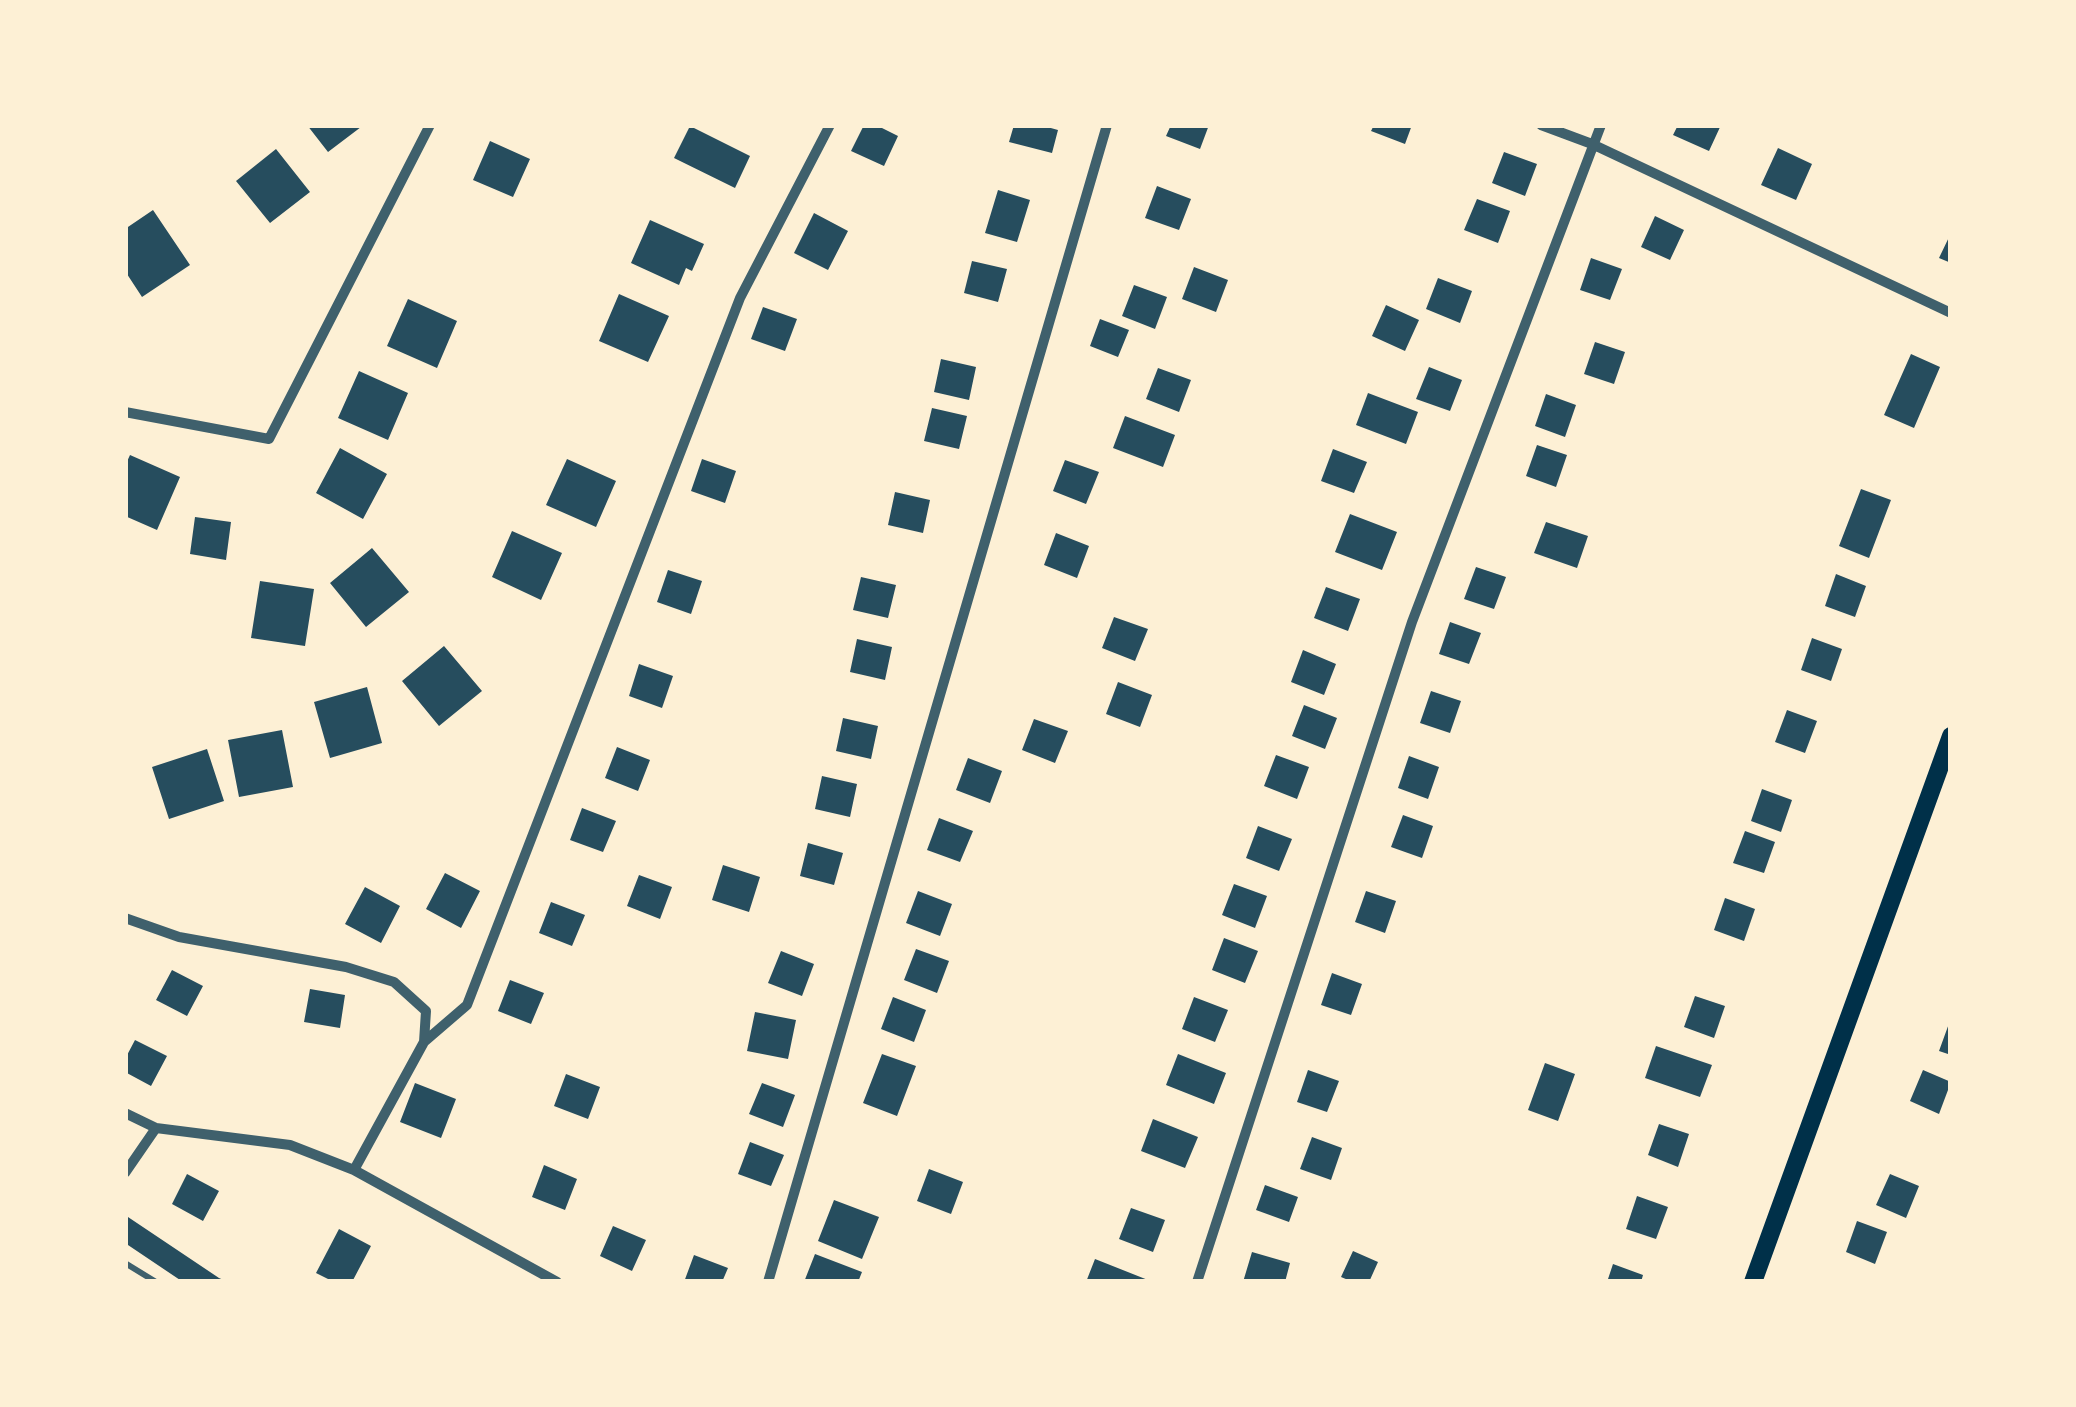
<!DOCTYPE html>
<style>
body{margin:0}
#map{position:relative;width:2076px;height:1407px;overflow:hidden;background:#fdf0d5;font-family:"Alegreya Sans",sans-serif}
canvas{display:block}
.frame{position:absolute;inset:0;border:128px solid #fdf0d5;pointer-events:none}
</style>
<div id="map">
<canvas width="2076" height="1407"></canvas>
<div class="frame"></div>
</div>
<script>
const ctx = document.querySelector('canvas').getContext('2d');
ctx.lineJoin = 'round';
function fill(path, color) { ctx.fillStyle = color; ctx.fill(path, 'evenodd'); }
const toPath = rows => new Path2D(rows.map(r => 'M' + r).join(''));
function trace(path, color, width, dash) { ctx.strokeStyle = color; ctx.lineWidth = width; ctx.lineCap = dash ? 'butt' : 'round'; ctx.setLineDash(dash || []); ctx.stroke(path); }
const building = toPath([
 [307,125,359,125,361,127,328,152],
 [864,125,876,125,898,136,884,166,851,151],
 [1014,125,1040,125,1058,130,1052,153,1009,142],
 [1171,125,1209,125,1200,149,1166,136],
 [1374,125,1412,125,1405,144,1371,131],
 [1678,125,1721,125,1709,151,1673,135],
 [690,126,750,156,735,188,674,158],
 [490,141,530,159,513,197,473,180],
 [1778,148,1812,164,1796,200,1761,185],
 [276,149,310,192,270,223,236,181],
 [1504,152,1537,164,1525,196,1492,183],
 [1157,186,1191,199,1179,230,1145,218],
 [998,190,1030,200,1017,242,985,233],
 [1477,199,1510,211,1498,243,1464,230],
 [153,210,190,265,142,297,125,271,125,229],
 [814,213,848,231,828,270,794,253],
 [1655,216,1684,230,1670,260,1641,247],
 [650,220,704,244,692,271,686,268,679,285,631,263],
 [1951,233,1951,263,1939,258],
 [1591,258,1622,269,1610,300,1580,290],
 [972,261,1007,269,998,302,964,293],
 [1194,267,1228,280,1216,312,1182,299],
 [1438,278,1472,291,1460,323,1426,309],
 [1134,285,1167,297,1155,329,1122,316],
 [619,294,669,316,648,362,599,341],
 [408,299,457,321,437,368,387,346],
 [1386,305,1419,320,1405,351,1372,336],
 [763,307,797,319,785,351,751,339],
 [1100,319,1129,330,1118,357,1090,346],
 [1595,342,1625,352,1614,384,1584,374],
 [1911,354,1940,367,1914,428,1884,415],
 [941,359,976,367,969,400,934,392],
 [1429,367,1462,380,1450,411,1416,399],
 [1158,368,1191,380,1179,412,1146,399],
 [359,371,408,393,388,440,338,418],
 [1368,393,1418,412,1406,444,1356,425],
 [1546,394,1576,405,1565,437,1535,426],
 [932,408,967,416,959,449,924,441],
 [1125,416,1175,435,1163,467,1113,448],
 [1537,445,1567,455,1556,487,1526,476],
 [340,448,387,474,363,519,316,493],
 [1333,449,1367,462,1354,493,1321,481],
 [130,455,180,477,157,530,125,516,125,466],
 [567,459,616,481,596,527,546,505],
 [702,459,736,471,725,503,691,491],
 [1065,460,1099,472,1086,504,1053,491],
 [1861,489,1891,500,1869,558,1839,546],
 [895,492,930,500,923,533,888,525],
 [1350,514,1397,532,1382,570,1335,552],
 [195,517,231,522,226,560,190,554],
 [1546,522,1588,536,1577,568,1534,553],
 [512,531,562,553,541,600,492,577],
 [1056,533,1089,546,1077,578,1044,565],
 [372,548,409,592,366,627,330,583],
 [1476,567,1506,577,1494,609,1464,599],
 [668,570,702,581,691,614,657,602],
 [1836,574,1866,586,1855,617,1825,606],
 [861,577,896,585,888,618,853,610],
 [260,581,314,589,305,646,251,638],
 [1326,587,1360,599,1348,631,1314,618],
 [1114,617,1148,629,1135,661,1102,648],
 [1450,622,1481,633,1469,664,1439,654],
 [1812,638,1842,649,1831,681,1801,670],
 [857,639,892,647,885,680,850,672],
 [444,646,482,691,439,726,402,681],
 [1303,650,1336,664,1324,695,1291,682],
 [639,664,673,676,662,708,629,696],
 [1118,682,1152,695,1140,727,1106,714],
 [367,687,382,743,330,758,314,702],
 [1431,691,1461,701,1450,733,1420,723],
 [1304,705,1337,718,1325,749,1292,736],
 [1787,710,1817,721,1805,753,1775,742],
 [843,718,878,726,871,759,836,751],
 [1034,719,1068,731,1055,763,1022,750],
 [282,730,293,787,239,797,228,740],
 [617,747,650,760,638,791,605,778],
 [207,749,224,801,169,819,152,767],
 [1276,755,1309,767,1297,799,1264,786],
 [1409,756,1439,767,1428,799,1398,788],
 [968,758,1002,771,990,803,956,790],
 [822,776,857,784,850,817,815,809],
 [1762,789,1792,800,1781,832,1751,821],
 [582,808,616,821,603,852,570,840],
 [1403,815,1433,826,1422,858,1391,847],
 [939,818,973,831,960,862,927,850],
 [1258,826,1292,839,1279,871,1246,858],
 [1745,831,1775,842,1764,873,1733,863],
 [808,843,843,853,834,885,800,876],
 [723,865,760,877,749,912,712,900],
 [445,873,480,891,461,928,426,909],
 [639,875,672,887,660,919,627,906],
 [1234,884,1267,896,1255,928,1222,915],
 [365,887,400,906,381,943,345,924],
 [918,891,952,904,940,936,906,923],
 [1366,891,1396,901,1385,933,1355,922],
 [1725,898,1755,909,1744,941,1714,930],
 [551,902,585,915,572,946,539,933],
 [1224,938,1258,951,1245,983,1212,970],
 [916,949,949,961,937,993,904,980],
 [781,951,814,964,802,996,768,983],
 [172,970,203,986,187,1016,156,1000],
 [1332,973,1362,984,1351,1015,1321,1005],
 [510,980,544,993,531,1024,498,1011],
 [310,989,345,995,340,1028,304,1022],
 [1695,996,1725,1006,1714,1038,1684,1027],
 [893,997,926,1010,914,1042,881,1029],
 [1194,997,1228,1010,1215,1042,1182,1029],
 [755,1012,796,1020,788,1059,747,1051],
 [1951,1018,1951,1055,1939,1051],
 [135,1040,167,1056,151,1086,125,1072,125,1059],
 [1656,1046,1712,1065,1700,1097,1645,1078],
 [882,1054,916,1066,897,1116,863,1103],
 [1178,1054,1226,1073,1214,1104,1166,1085],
 [1545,1063,1575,1074,1558,1121,1528,1110],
 [1308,1070,1339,1081,1327,1112,1297,1102],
 [1923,1070,1951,1082,1939,1114,1910,1101],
 [566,1074,600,1087,588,1119,554,1106],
 [415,1083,456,1099,441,1138,400,1122],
 [762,1083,795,1095,783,1127,749,1114],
 [1153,1119,1198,1137,1185,1168,1141,1151],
 [1659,1124,1689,1134,1678,1167,1648,1155],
 [1312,1137,1342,1148,1331,1180,1300,1169],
 [750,1142,784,1155,771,1186,738,1174],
 [544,1165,577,1179,565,1210,532,1197],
 [929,1169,963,1182,951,1214,917,1201],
 [187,1174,219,1191,203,1221,172,1204],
 [1890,1174,1919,1186,1906,1218,1876,1205],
 [1265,1185,1298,1197,1289,1222,1256,1210],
 [1637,1196,1668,1207,1656,1239,1626,1229],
 [834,1200,879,1217,862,1259,818,1241],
 [1131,1208,1165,1220,1153,1252,1119,1239],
 [125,1215,219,1278,228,1282,183,1282,125,1243],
 [1857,1221,1887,1232,1875,1264,1846,1252],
 [613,1226,646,1240,632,1271,600,1256],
 [339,1229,371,1246,352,1282,334,1282,316,1273],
 [1353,1251,1378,1262,1369,1282,1353,1282,1341,1277],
 [1252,1252,1290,1263,1285,1282,1243,1282],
 [815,1254,862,1272,858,1282,804,1282],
 [694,1255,728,1268,722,1282,684,1282],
 [1095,1259,1153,1282,1086,1282],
 [1613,1264,1643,1275,1641,1282,1607,1282]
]);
const service = toPath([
 [125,1263,156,1282]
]);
const minor = toPath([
 [1541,125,1592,144,1951,313],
 [125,412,269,439,430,125],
 [125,918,179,937,346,967,394,982,426,1011,424,1042,354,1170,557,1282],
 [424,1042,467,1005,740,298,830,125],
 [125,1113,156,1128,290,1145,354,1170],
 [125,1173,156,1128],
 [768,1282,1107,125],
 [1197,1282,1412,622,1601,125]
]);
const secondary = toPath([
 [1753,1282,1951,736]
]);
fill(building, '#264d5e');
trace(service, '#3f606c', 6);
trace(minor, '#3f606c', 10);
trace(secondary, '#003049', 18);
</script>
